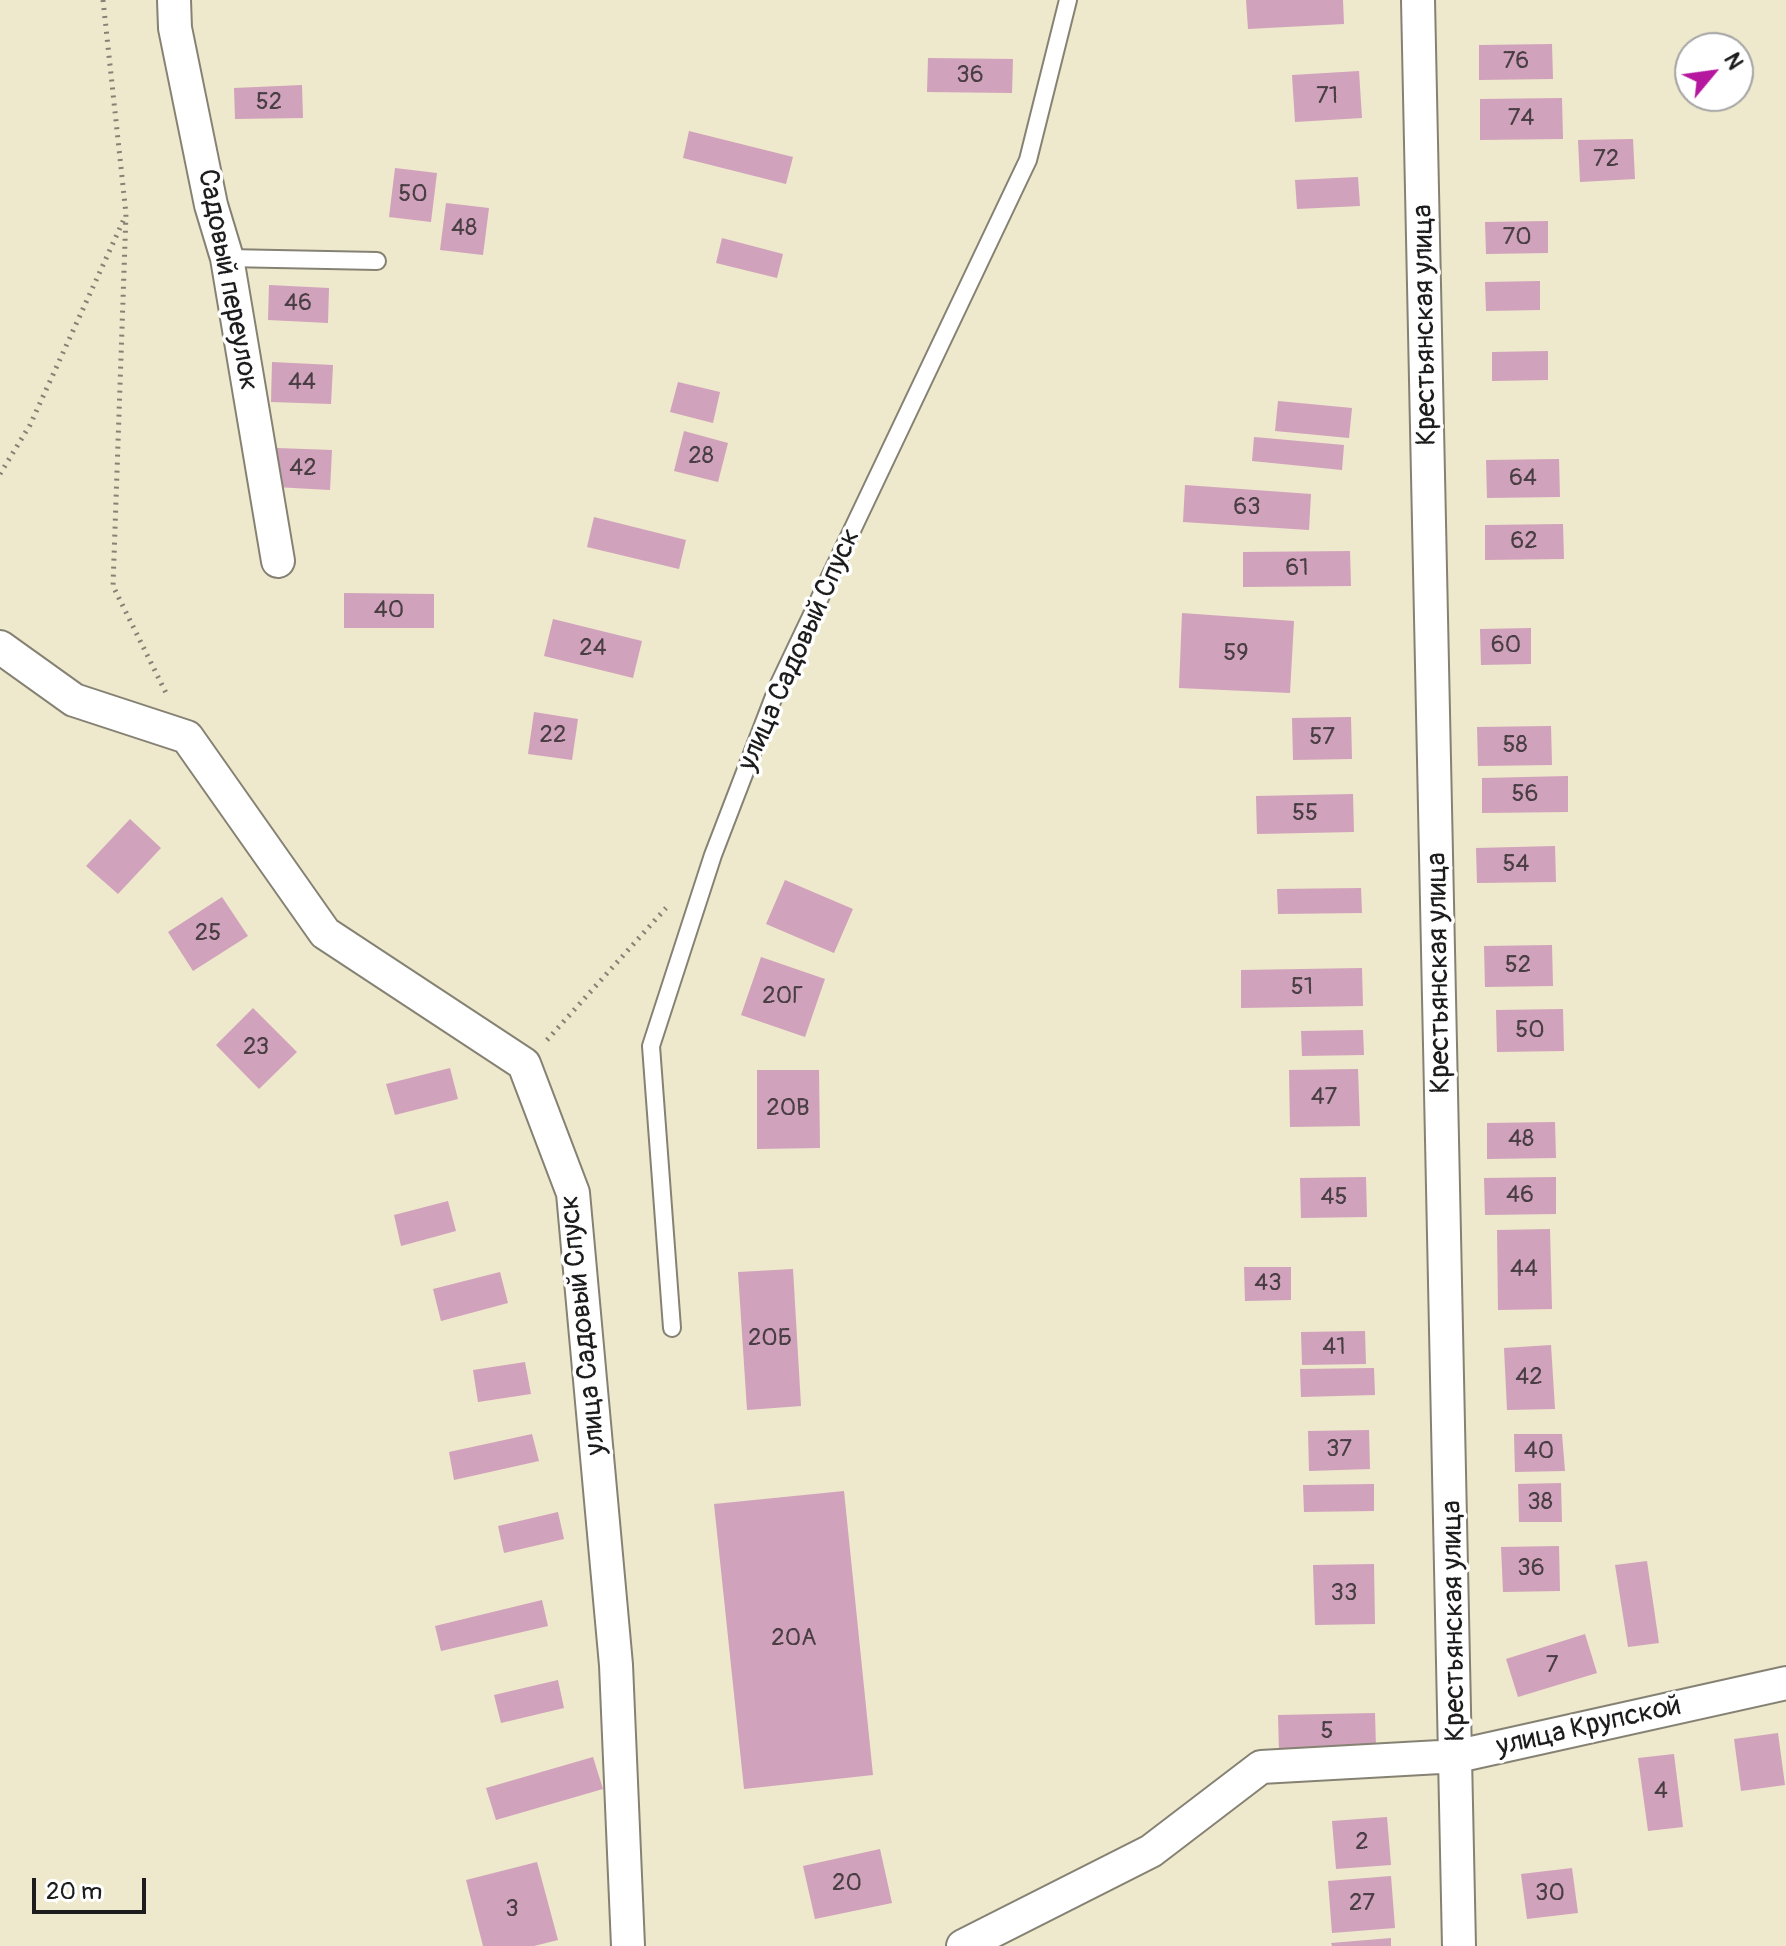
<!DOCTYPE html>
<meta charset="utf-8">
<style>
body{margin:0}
#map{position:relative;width:1786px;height:1946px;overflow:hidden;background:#eee8cc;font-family:Pangolin,sans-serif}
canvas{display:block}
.north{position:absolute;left:1674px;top:32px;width:80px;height:80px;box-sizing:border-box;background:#fff;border:2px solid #a4a4a4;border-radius:50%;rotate:61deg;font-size:22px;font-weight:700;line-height:32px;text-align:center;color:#1c1c1c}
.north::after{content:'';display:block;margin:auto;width:28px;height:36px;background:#b5179e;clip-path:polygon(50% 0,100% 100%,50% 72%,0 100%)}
.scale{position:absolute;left:32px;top:1878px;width:114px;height:36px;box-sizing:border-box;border:4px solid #1c1c1c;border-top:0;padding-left:10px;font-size:24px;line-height:28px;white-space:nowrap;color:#1c1c1c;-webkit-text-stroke:6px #fff;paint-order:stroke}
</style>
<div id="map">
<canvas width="1786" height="1946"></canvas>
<div class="north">N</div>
<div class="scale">20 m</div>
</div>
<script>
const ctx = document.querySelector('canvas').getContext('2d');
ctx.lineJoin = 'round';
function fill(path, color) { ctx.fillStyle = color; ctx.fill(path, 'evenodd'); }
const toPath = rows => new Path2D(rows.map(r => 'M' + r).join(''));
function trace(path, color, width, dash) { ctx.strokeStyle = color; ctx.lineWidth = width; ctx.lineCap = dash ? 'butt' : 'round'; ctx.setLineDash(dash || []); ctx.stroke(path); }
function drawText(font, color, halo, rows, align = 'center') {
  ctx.font = font + ' Pangolin,sans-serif'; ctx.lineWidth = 7; ctx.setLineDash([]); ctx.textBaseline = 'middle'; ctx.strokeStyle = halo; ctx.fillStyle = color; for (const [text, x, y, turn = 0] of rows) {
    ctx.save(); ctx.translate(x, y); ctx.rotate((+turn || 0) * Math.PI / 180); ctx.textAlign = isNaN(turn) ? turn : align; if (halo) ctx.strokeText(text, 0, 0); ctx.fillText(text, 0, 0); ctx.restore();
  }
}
const building = toPath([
 [1246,0,1343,0,1344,24,1248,29],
 [1552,44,1553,79,1479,80,1479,45],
 [928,58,1013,59,1012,93,927,92],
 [1359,71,1362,118,1295,122,1292,75],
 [302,85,303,118,235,119,234,88],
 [1562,98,1563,139,1480,140,1480,99],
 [689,131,793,157,786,184,683,158],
 [1633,139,1635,179,1580,182,1578,140],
 [395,168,437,173,431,222,389,217],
 [1358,177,1360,206,1297,209,1295,180],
 [446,203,489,208,483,255,440,250],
 [1548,221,1548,253,1486,254,1485,222],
 [722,238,783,254,777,278,716,263],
 [1540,281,1540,310,1486,311,1485,282],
 [269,285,329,288,328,323,268,320],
 [1548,351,1548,380,1492,381,1492,352],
 [272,362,333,365,331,404,271,402],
 [678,382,720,392,713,423,670,412],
 [1278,401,1352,408,1349,438,1275,431],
 [684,431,728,443,718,482,674,471],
 [1254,437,1344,445,1342,470,1252,461],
 [277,448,332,450,330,490,275,487],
 [1559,459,1560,497,1487,498,1486,460],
 [1185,485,1311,494,1309,530,1183,522],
 [594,517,686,540,679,569,587,547],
 [1563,524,1564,559,1485,560,1485,525],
 [1350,551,1351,586,1243,587,1243,552],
 [344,593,434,594,434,628,344,628],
 [1182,613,1294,621,1290,693,1179,688],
 [553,619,642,641,633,678,544,656],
 [1531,628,1531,664,1481,665,1480,629],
 [534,712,578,719,572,760,528,754],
 [1351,717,1352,759,1293,760,1292,718],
 [1551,726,1552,765,1478,766,1477,727],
 [1568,776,1568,812,1482,813,1482,778],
 [1353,794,1354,832,1257,834,1256,796],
 [130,819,161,848,118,894,86,866],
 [1555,846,1556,882,1477,883,1476,848],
 [785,880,853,909,834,953,766,924],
 [1361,888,1362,913,1278,914,1277,889],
 [222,897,248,936,193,971,168,932],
 [1552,945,1553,986,1485,987,1484,946],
 [761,957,825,979,805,1037,741,1015],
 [1362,968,1363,1006,1241,1008,1241,970],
 [253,1008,297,1052,259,1089,216,1045],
 [1563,1009,1564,1051,1497,1052,1496,1010],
 [1363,1030,1364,1055,1302,1056,1301,1031],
 [450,1068,458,1099,395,1115,386,1084],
 [1358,1069,1360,1126,1290,1127,1289,1070],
 [757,1070,819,1070,820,1148,757,1149],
 [1555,1122,1556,1158,1487,1159,1487,1123],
 [1366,1177,1367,1217,1301,1218,1300,1178],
 [1556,1177,1556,1214,1485,1215,1484,1178],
 [448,1201,456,1231,401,1246,394,1215],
 [1550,1229,1552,1309,1498,1310,1497,1230],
 [1244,1267,1291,1267,1291,1300,1245,1301],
 [793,1269,801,1406,747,1410,738,1272],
 [500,1272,508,1303,441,1321,433,1289],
 [1365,1331,1366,1364,1302,1365,1301,1332],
 [1551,1345,1555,1409,1507,1410,1504,1348],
 [525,1362,531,1394,478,1402,473,1370],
 [1374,1368,1375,1395,1301,1397,1300,1369],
 [1369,1430,1370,1469,1309,1471,1308,1431],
 [532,1434,539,1461,454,1480,449,1452],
 [1514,1434,1562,1434,1565,1471,1515,1472],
 [1561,1483,1562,1522,1519,1522,1518,1484],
 [1374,1484,1374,1511,1304,1512,1303,1485],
 [844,1491,873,1775,744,1789,714,1504],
 [558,1512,564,1539,504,1553,498,1526],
 [1559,1546,1560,1591,1503,1592,1501,1547],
 [1647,1561,1659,1643,1628,1647,1615,1565],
 [1374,1564,1375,1624,1315,1625,1313,1565],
 [542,1600,548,1626,441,1651,435,1626],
 [1585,1634,1597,1673,1518,1697,1506,1659],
 [558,1680,564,1708,501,1723,494,1695],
 [1375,1713,1376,1749,1279,1751,1278,1715],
 [1778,1733,1785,1785,1741,1791,1734,1739],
 [1674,1754,1683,1827,1648,1831,1638,1758],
 [593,1757,603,1789,496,1820,486,1788],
 [1387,1817,1391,1865,1336,1869,1332,1821],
 [880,1849,892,1903,815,1919,803,1866],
 [537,1862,558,1940,534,1946,483,1946,466,1880],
 [1572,1868,1578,1913,1527,1919,1521,1874],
 [1391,1876,1395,1928,1332,1933,1328,1881],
 [1391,1938,1391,1946,1332,1946,1331,1943]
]);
const path = toPath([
 [103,0,126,214,113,586,166,693],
 [0,474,30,425,124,219],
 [547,1040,666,908]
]);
const lane = toPath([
 [227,258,377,261],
 [672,1328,651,1046,713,855,778,686,1028,160,1068,0]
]);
const street = toPath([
 [174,0,175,28,211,205,227,258,278,561],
 [1418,0,1459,1946],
 [0,647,74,700,187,737,325,933,524,1064,573,1193,616,1665,628,1946],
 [963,1946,1151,1851,1261,1767,1458,1756,1786,1683]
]);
const numberNames = [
 ["76",1516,62],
 ["36",970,76],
 ["71",1327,97],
 ["52",269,103],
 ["74",1521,119],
 ["72",1606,160],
 ["50",413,195],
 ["48",464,229],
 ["70",1517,238],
 ["46",298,304],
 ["44",302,383],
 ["28",701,457],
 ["42",303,469],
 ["64",1523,479],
 ["63",1247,508],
 ["62",1524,542],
 ["61",1297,569],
 ["40",389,611],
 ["60",1506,646],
 ["24",593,649],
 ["59",1236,654],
 ["22",553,736],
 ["57",1322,738],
 ["58",1515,746],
 ["56",1525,795],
 ["55",1305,814],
 ["54",1516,865],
 ["25",208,934],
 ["52",1518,966],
 ["51",1302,988],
 ["20Г",783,997],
 ["50",1530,1031],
 ["23",256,1048],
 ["47",1324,1098],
 ["20В",788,1109],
 ["48",1521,1140],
 ["46",1520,1196],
 ["45",1334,1198],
 ["44",1524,1270],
 ["43",1268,1284],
 ["20Б",770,1339],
 ["41",1334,1348],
 ["42",1529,1378],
 ["37",1339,1450],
 ["40",1539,1452],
 ["38",1540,1503],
 ["36",1531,1569],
 ["33",1344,1594],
 ["20А",794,1639],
 ["7",1552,1666],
 ["5",1327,1732],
 ["4",1661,1792],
 ["2",1362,1843],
 ["20",847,1884],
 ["30",1550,1894],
 ["27",1362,1904],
 ["3",512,1910]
];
const streetNames = [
 ["Садовый переулок",227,280,79],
 ["Крестьянская улица",1426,325,-91],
 ["улица Садовый Спуск",800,650,-66],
 ["Крестьянская улица",1440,973,-91],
 ["улица Садовый Спуск",584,1325,-96],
 ["Крестьянская улица",1455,1621,-91],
 ["улица Крупской",1589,1727,-13]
];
fill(building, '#d1a2bb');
trace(lane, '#858274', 20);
trace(street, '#858274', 36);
trace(path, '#858274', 5, [2, 6]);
trace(lane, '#fff', 16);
trace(street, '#fff', 32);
drawText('24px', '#493e44', null, numberNames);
drawText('28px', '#1c1c1c', '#fff', streetNames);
</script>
